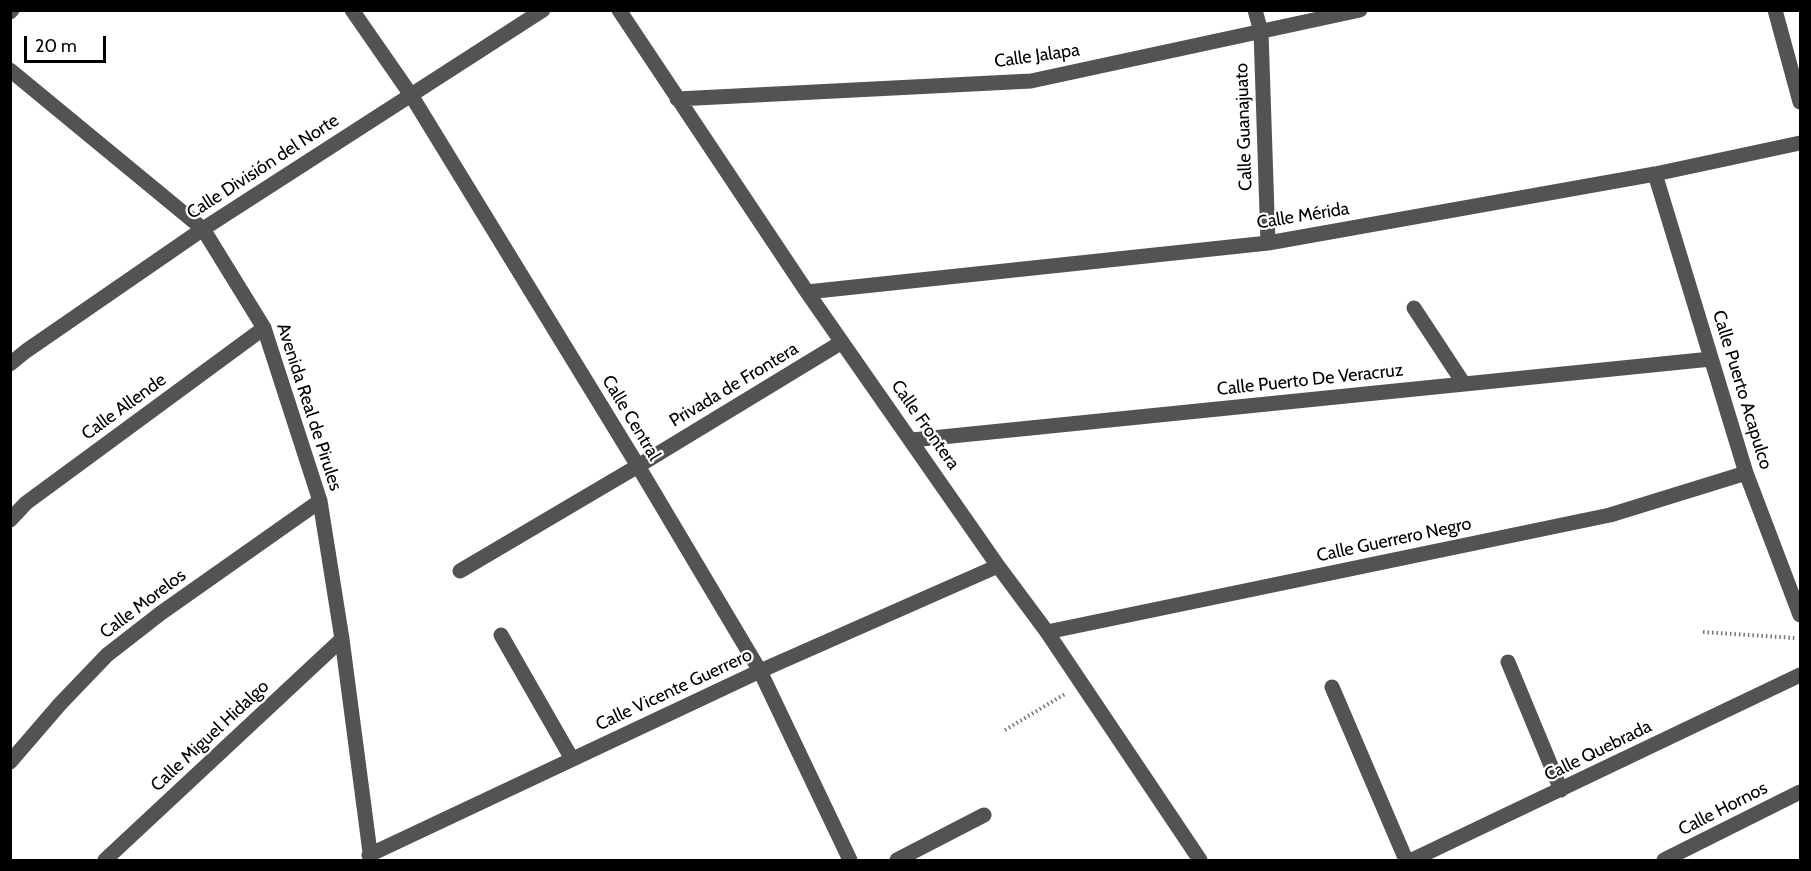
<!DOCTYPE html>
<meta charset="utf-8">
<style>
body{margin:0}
#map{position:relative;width:1811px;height:871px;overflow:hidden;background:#fff;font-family:Cabin,sans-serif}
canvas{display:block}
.frame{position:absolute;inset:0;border:12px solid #000;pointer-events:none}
.scale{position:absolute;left:24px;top:36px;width:82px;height:27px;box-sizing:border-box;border:3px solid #000;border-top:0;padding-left:8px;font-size:18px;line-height:21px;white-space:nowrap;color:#000;-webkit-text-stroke:4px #fff;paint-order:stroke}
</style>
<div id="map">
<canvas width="1811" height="871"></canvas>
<div class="frame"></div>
<div class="scale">20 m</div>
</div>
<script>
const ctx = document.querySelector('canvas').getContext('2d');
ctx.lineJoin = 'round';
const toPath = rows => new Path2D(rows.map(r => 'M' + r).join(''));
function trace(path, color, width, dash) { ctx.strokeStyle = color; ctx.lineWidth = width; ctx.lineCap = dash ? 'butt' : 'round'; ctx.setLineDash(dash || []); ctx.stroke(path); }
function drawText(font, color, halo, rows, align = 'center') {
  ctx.font = font + ' Cabin,sans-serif'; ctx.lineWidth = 4.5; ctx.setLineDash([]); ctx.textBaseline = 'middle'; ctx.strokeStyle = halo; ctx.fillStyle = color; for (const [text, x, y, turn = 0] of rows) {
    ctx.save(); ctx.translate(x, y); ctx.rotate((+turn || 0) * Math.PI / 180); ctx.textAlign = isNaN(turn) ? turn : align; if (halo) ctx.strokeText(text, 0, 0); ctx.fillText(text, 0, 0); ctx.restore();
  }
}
const path = toPath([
 [1703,632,1795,638],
 [1005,730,1065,694]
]);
const minor = toPath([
 [352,10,411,95,638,466,760,671,850,860],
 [619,10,807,292,998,566,1047,632,1200,860],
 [1255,10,1261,32,1268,243],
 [1775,10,1800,102],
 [10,12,12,10],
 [10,70,203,229,264,328,320,501,342,639,371,860],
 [677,99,1031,81,1360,10],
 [1655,174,1746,473,1800,615],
 [807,292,1268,243,1655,174,1800,143],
 [1414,308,1464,384],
 [10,364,26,351,203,229,543,10],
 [912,440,1711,359],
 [10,520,26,503,264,328],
 [460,571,638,466,842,342],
 [1047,632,1610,515,1746,473],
 [501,635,572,759],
 [1508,662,1561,790],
 [1332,687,1406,860],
 [10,762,60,704,107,655,161,613,320,501],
 [369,855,760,671,998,566],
 [105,860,342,639],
 [897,860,984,815],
 [1412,860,1800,675],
 [1664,860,1800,792]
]);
const streetNames = [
 ["Calle Jalapa",1037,56,-8],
 ["Calle Guanajuato",1244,127,-92],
 ["Calle División del Norte",263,167,-33],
 ["Calle Mérida",1303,216,-9],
 ["Calle Puerto De Veracruz",1310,380,-6],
 ["Privada de Frontera",734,385,-31],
 ["Calle Puerto Acapulco",1742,390,73],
 ["Calle Allende",124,407,-36],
 ["Avenida Real de Pirules",309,407,72],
 ["Calle Central",631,418,59],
 ["Calle Frontera",925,425,55],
 ["Calle Guerrero Negro",1394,540,-12],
 ["Calle Morelos",143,604,-37],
 ["Calle Vicente Guerrero",674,690,-25],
 ["Calle Miguel Hidalgo",210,736,-43],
 ["Calle Quebrada",1598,751,-26],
 ["Calle Hornos",1723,809,-27]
];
trace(path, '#757575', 4, [1.5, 3]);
trace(minor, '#535353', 15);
drawText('18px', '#000', '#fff', streetNames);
</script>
